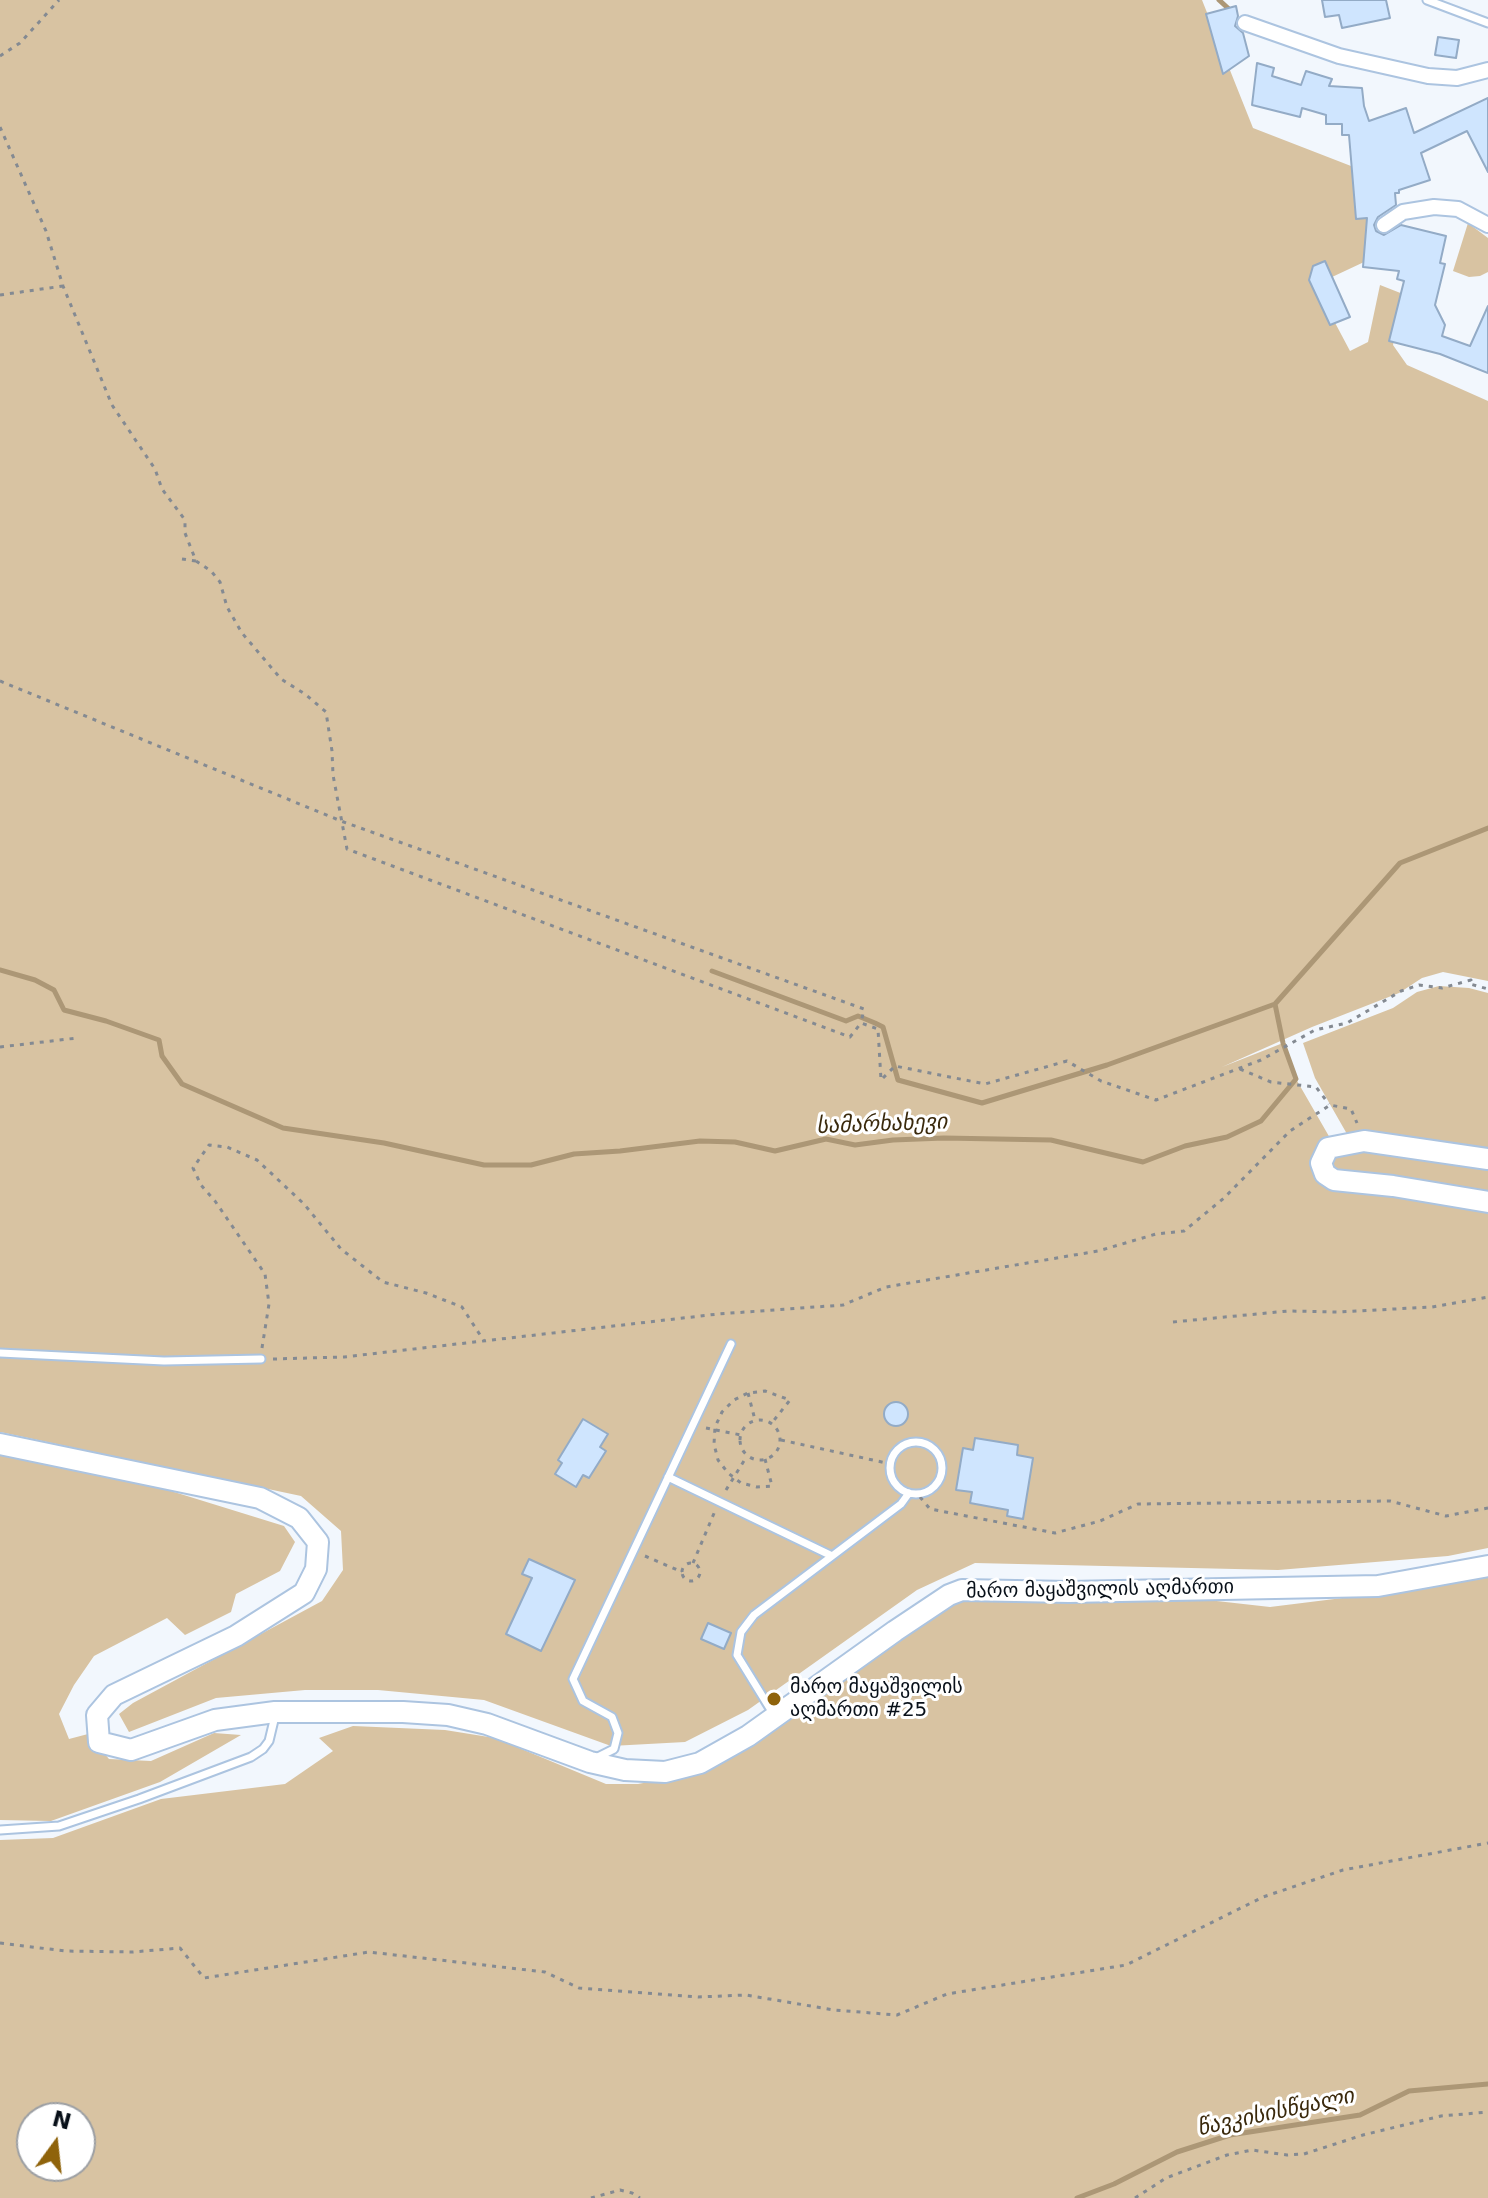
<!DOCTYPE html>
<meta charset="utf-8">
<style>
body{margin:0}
#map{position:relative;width:1488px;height:2198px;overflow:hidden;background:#f2f7fd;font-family:"DejaVu Sans",sans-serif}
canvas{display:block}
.north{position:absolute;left:16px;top:2102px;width:80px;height:80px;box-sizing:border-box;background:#fff;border:2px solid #9c9fa3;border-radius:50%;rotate:15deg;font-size:22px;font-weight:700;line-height:32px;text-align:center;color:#081019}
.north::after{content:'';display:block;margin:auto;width:28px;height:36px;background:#8f630b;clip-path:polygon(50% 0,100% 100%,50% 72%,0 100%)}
</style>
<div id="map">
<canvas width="1488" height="2198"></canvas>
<div class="north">N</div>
</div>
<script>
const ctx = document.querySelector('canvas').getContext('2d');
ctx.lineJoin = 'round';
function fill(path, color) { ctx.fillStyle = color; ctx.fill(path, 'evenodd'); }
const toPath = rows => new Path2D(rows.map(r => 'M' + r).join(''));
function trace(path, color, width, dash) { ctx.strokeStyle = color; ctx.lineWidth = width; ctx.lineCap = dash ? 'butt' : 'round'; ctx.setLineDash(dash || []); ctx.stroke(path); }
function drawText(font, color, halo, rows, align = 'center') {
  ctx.font = font + ' "DejaVu Sans","Noto Sans Georgian",sans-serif'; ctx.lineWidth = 6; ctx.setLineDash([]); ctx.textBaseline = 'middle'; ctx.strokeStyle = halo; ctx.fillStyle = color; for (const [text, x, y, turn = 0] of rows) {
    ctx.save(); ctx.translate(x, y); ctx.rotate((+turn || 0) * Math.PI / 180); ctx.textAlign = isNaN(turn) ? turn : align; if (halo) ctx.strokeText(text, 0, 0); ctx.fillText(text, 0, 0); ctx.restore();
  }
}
const green = toPath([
 [0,0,1202,0,1253,128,1351,166,1379,255,1315,285,1350,351,1368,342,1380,285,1403,294,1393,345,1407,365,1488,401,1488,981,1443,972,1422,978,1399,993,1312,1027,1222,1067,1283,1043,1296,1079,1334,1145,1488,1159,1488,1548,1448,1556,1278,1570,975,1563,917,1590,748,1710,685,1742,611,1746,484,1700,378,1690,305,1690,216,1698,129,1732,119,1714,133,1703,322,1601,343,1570,341,1531,301,1496,0,1432],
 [1468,223,1488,238,1488,272,1480,276,1469,277,1453,271],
 [1439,986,1469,988,1488,993,1488,1153,1351,1141,1315,1078,1303,1043,1393,1008,1417,992],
 [0,1452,158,1487,284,1526,295,1542,280,1571,236,1594,231,1612,185,1635,167,1618,94,1656,74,1685,59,1714,69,1739,88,1734,109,1759,151,1761,214,1733,241,1735,160,1782,51,1821,0,1820],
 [1488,1577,1488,2198,0,2198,0,1840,53,1838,161,1799,285,1784,333,1751,319,1738,353,1726,445,1730,495,1738,606,1784,638,1784,690,1774,933,1612,960,1599,1190,1598,1270,1607,1439,1586],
 [32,2118,80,2118,80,2166,32,2166]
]);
const stream = toPath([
 [1219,0,1230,10],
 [0,970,35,980,54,990,64,1010,106,1021,159,1040,162,1056,182,1084,283,1128,384,1143,484,1165,531,1165,574,1154,620,1151,700,1141,735,1142,775,1151,826,1139,855,1145,893,1140,944,1138,1051,1140,1143,1162,1185,1146,1227,1137,1261,1121,1296,1079,1283,1043,1275,1004,1400,863,1488,828],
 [712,971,846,1021,858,1016,875,1023,883,1027,898,1080,982,1103,1107,1065,1275,1004],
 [1077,2198,1114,2184,1177,2152,1230,2135,1360,2115,1409,2091,1488,2084]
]);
const building = toPath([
 [1322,0,1386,0,1390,18,1342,28,1339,15,1325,17,1322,0],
 [1236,6,1238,16,1235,26,1243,33,1249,56,1223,74,1206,14,1236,6],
 [1438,37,1459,40,1456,58,1435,55,1438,37],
 [1257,63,1274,68,1272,76,1301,85,1306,71,1332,79,1329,86,1362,88,1364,106,1369,121,1406,108,1414,133,1488,98,1488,172,1467,131,1421,153,1430,180,1399,190,1399,193,1395,193,1396,205,1378,217,1374,225,1376,231,1384,235,1401,225,1446,236,1440,263,1445,264,1435,305,1445,325,1442,336,1470,346,1488,306,1488,373,1440,354,1389,341,1404,281,1397,279,1399,271,1363,267,1367,218,1356,219,1349,135,1342,135,1342,124,1326,124,1326,115,1302,108,1300,117,1252,105,1257,63],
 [1325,261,1350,317,1330,325,1309,280,1313,266,1325,261],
 '884 1414a12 12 0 1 1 24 0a12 12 0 1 1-24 0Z',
 [583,1419,608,1434,600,1447,606,1451,589,1478,583,1475,576,1487,555,1474,562,1463,558,1460,583,1419],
 [975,1438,1018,1445,1017,1455,1033,1458,1023,1519,1007,1516,1008,1510,970,1503,972,1492,956,1490,963,1448,973,1450,975,1438],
 [529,1559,575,1580,541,1651,506,1634,532,1578,522,1574,529,1559],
 [708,1623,731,1633,724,1649,701,1639,708,1623]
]);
const path = toPath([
 [0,56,20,43,59,0],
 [0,127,46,231,63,286,112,405,155,469,162,489,185,520,185,533,196,561,211,571,220,582,227,607,242,633,281,679,305,694,326,712,332,751,333,775,347,849,850,1037,861,1023,878,1029,881,1080,895,1066,985,1084,1067,1061,1101,1081,1156,1100,1261,1060,1315,1030,1347,1023,1401,991,1419,985,1442,988,1471,980,1470,984,1488,989],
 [0,295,63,286],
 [182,559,196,561],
 [0,681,341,821,864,1009,861,1023],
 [0,1047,77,1038],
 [1240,1069,1271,1082,1316,1087,1329,1104],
 [1173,1322,1288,1311,1338,1312,1432,1307,1488,1297],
 [262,1348,269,1304,265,1274,215,1201,201,1185,193,1168,209,1145,227,1147,257,1160,304,1204,341,1249,383,1282,426,1293,462,1307,484,1341],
 [273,1359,344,1357,718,1314,843,1305,886,1287,1098,1251,1156,1234,1184,1231,1224,1198,1290,1131,1330,1105,1351,1109,1357,1123],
 [748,1393,755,1420],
 '740 1440a20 20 0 1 1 40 0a20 20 0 1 1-40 0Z',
 [706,1428,741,1435],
 [781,1440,891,1464],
 [765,1459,772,1486,757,1487,741,1483,728,1473,718,1460,714,1444,715,1427,722,1412,734,1400,748,1393,765,1391,790,1400,771,1424],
 [726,1490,747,1456],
 [920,1497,930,1509,1055,1533,1100,1521,1138,1504,1390,1501,1446,1516,1488,1508],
 [645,1556,682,1572],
 '682 1572a9 9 0 1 1 18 0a9 9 0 1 1-18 0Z',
 [693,1563,715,1511],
 [0,1943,65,1951,133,1952,180,1948,204,1978,369,1952,545,1972,579,1988,698,1997,746,1995,834,2010,897,2015,947,1994,1126,1965,1263,1897,1343,1870,1488,1843],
 [591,2198,620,2190,632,2193,640,2198],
 [1135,2198,1166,2178,1227,2155,1252,2150,1287,2155,1304,2154,1363,2135,1441,2116,1488,2112]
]);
const service = toPath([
 [1427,0,1488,23],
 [0,1353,164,1361,261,1359],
 '890 1468a26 26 0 1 1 52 0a26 26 0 1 1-52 0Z',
 [668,1477,830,1555],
 [774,1715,737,1655,741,1632,754,1615,901,1504,909,1493],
 [596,1758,614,1749,618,1733,612,1717,583,1701,573,1679,731,1344],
 [0,1830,59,1826,139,1799,251,1757,263,1749,269,1741,275,1716]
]);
const minor = toPath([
 [1245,23,1339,56,1428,76,1457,78,1488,70],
 [1384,225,1403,212,1434,207,1458,209,1488,225]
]);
const secondary = toPath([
 [1488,1159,1364,1141,1328,1148,1321,1163,1325,1174,1334,1180,1393,1186,1488,1202],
 [0,1444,260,1498,299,1518,318,1542,316,1569,304,1593,236,1636,114,1695,97,1715,99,1742,131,1750,215,1720,275,1712,403,1712,448,1715,487,1724,590,1762,625,1770,665,1772,700,1763,748,1736,895,1631,949,1595,962,1590,1069,1592,1378,1586,1488,1566]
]);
const markers = [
 [774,1699,8,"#8f630b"]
];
const streetNames = [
 ["მარო მაყაშვილის აღმართი",1100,1590,-1]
];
const poiNames = [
 ["მარო მაყაშვილის",790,1688],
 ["აღმართი #25",790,1711]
];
const waterNames = [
 ["სამარხახევი",882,1125,-2],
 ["წავკისისწყალი",1276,2113,-12]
];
fill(green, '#d8c3a2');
trace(stream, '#ac9776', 5);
fill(building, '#cfe5fe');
trace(building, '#93abc6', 2);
trace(service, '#acc4e0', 11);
trace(minor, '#acc4e0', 18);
trace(secondary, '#acc4e0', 24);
trace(path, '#848a92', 3, [4, 6]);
trace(service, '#fff', 7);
trace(minor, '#fff', 14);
trace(secondary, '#fff', 20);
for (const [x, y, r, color] of markers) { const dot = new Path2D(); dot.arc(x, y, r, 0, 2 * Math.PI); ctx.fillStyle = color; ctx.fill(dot); trace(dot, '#fff', 3); }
drawText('20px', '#081019', '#fff', streetNames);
drawText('20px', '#081019', '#fff', poiNames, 'left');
drawText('italic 22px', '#3a290c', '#fff', waterNames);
</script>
